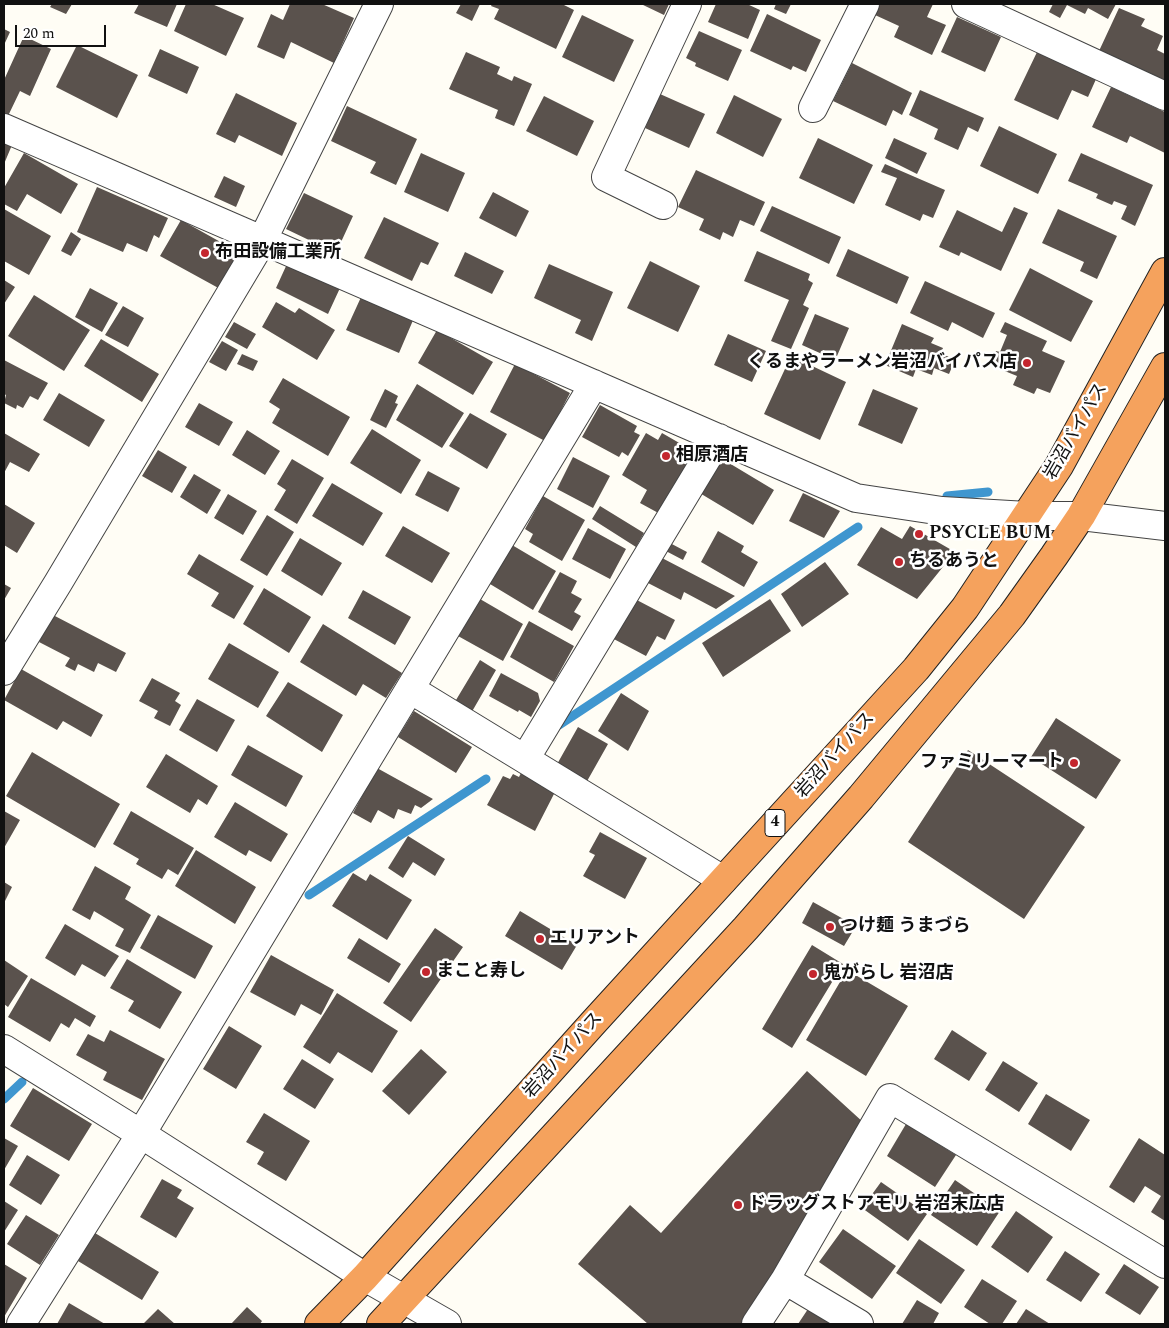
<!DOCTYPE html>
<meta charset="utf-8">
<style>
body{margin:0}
#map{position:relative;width:1169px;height:1328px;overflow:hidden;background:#fffdf5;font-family:Spectral,serif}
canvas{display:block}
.frame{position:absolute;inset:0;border:5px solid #111;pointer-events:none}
.scale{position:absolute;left:15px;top:25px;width:91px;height:22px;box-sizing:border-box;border:2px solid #111;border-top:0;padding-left:6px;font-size:15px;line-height:18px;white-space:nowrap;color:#111;-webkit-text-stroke:4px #fff;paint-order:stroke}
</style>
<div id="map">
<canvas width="1169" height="1328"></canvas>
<div class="frame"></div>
<div class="scale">20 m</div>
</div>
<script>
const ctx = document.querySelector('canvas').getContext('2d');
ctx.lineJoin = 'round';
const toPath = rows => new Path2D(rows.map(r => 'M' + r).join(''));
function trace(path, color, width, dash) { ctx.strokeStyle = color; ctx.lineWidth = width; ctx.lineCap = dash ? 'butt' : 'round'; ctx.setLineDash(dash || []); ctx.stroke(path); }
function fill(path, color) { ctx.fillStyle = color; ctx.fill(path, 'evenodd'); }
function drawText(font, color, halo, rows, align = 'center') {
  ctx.font = font + ' Spectral,"Noto Sans JP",serif'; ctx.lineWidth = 5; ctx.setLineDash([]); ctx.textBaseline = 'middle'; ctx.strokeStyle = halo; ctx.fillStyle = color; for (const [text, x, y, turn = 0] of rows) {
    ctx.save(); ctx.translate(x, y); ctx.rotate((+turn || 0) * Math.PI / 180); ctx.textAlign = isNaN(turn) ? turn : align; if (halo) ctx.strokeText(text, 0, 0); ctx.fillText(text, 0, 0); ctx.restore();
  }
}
const stream = toPath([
 [947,496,988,492],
 [559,725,858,527],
 [309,895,486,779],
 [4,1099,22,1082]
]);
const building = toPath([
 [52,4,72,4,66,14,50,7],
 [139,4,177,4,167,27,134,13],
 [186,4,212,4,244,18,226,56,174,31],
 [290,4,322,4,354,18,334,63,291,42,284,59,257,47,271,14,283,20],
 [461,4,480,4,472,21,456,13],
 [492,4,562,4,574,10,556,49,494,19,499,9,491,6],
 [641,4,669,4,664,15],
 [716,4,747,4,760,10,748,39,708,22],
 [776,4,791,4,786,14,774,9],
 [880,4,933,4,927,17,946,25,932,55,894,37,899,26,875,15],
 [1053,4,1116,4,1108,19,1088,8,1085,14,1067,5,1060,18,1049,12],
 [1119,8,1145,19,1141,26,1163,36,1157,50,1165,54,1165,80,1099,51],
 [767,14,821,40,806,72,793,66,791,70,750,51],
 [582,15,634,40,614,82,562,57],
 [957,17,1001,37,985,72,941,52],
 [4,29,10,32,4,45],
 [699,31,742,50,728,81,695,66,696,63,686,58],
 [24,36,51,49,30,96,20,91,8,116,4,114,4,80],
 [77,45,138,75,117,118,56,87],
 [160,49,199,67,187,94,148,76],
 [1038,50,1097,77,1088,97,1072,90,1058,120,1014,100],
 [466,52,500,67,497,74,512,81,514,76,532,84,514,126,495,118,498,110,449,89],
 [852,63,912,93,902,115,893,110,886,126,833,101],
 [1111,87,1165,112,1165,153,1130,136,1127,143,1092,127],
 [920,90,984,118,978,132,968,127,958,150,934,139,938,129,909,115],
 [236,93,297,123,282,156,239,135,235,143,216,134],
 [660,94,705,114,689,148,645,128],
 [734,95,782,119,763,157,716,133],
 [544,96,594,121,577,156,526,131],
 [347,106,417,139,396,185,370,173,376,162,331,141],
 [999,126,1057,154,1038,194,980,166],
 [818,138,873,165,854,204,799,178],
 [894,138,927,153,917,174,885,158],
 [4,142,12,145,4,164],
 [24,153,78,184,61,214,27,194,17,211,4,204,4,188],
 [421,153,465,173,448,212,404,192],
 [1081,153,1153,185,1135,226,1121,219,1127,206,1114,201,1112,205,1096,198,1098,194,1068,181],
 [885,164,945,190,933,218,923,214,920,221,885,205,897,178,881,172],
 [696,170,765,202,754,226,740,220,733,237,723,232,720,240,699,230,704,219,678,207],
 [224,176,245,186,236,207,214,197],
 [97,187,168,218,159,238,154,235,147,252,127,243,123,252,77,232],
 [493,192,529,211,516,237,479,218],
 [304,193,353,216,336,253,286,229],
 [772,206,841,237,829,264,760,231],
 [1014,207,1028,213,1001,271,961,252,959,256,939,247,957,210,1002,232],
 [4,209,51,236,29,275,4,261],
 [1058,209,1117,236,1097,279,1080,271,1084,262,1042,243],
 [384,217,439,243,428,265,421,262,412,281,364,258],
 [181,220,242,254,222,290,160,256],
 [71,232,81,239,71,256,61,251],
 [848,249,909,277,897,304,836,276],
 [757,251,810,274,808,280,813,283,803,305,809,308,791,349,771,341,789,300,744,281],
 [465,252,504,271,492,294,454,276],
 [650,261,700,286,678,332,627,308],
 [287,264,340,288,328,314,276,288],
 [549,264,613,292,592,341,575,333,581,320,534,298],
 [1030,268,1093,301,1071,342,1009,310],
 [4,280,15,287,4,304],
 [925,281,995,313,983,338,952,322,948,331,910,313],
 [90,288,118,303,102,332,75,317],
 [34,295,90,330,64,371,8,336],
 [362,295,414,318,399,353,346,330],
 [276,302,295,313,299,308,335,330,317,360,262,327],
 [123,306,144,318,128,347,105,335],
 [815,314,849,328,837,356,823,350,822,354,802,345],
 [234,322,256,334,247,349,225,337],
 [1005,322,1047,341,1042,351,1065,361,1050,393,1037,388,1034,394,1013,385,1017,376,990,365,996,351,1000,352,1007,335,1000,332],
 [902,324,934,338,931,343,943,348,941,353,955,360,949,374,934,368,932,375,916,369,913,377,885,365],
 [437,330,493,362,473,395,418,363],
 [728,334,766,351,752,382,714,365],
 [101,339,159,374,142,402,84,366],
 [222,341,238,350,226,371,209,362],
 [242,354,258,361,253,371,237,364],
 [791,356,846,382,820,440,764,414],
 [4,360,48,383,38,400,30,396,23,408,17,405,16,409,4,403,6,395,4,394],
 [515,364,570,393,545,441,490,412],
 [283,378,350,417,328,456,272,423,280,409,269,402],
 [417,384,464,413,442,448,396,420],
 [385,389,398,396,395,403,398,404,386,428,370,420],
 [873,389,918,408,902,444,858,425],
 [59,393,105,420,89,447,43,420],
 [199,403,233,422,219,446,185,427],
 [600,405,637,426,634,432,640,435,628,456,622,452,619,457,582,437],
 [470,413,507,434,487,469,449,446],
 [372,429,421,460,401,494,350,463],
 [247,430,280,451,265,475,232,455],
 [4,433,40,454,29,472,10,462,4,473],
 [646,433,658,440,662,433,688,448,680,461,690,467,662,515,640,503,647,490,622,475],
 [158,450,187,467,172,493,142,476],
 [573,457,610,476,593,508,557,489],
 [719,457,774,490,753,525,698,492],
 [292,459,324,478,297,524,274,510,286,490,277,484],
 [428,471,460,488,448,512,415,495],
 [194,474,221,490,207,514,180,497],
 [332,483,383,513,363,546,312,516],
 [803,493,840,511,824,538,789,521],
 [228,494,257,511,243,535,214,518],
 [543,496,585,520,562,561,529,542,533,534,525,529],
 [4,504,35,523,17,553,4,545],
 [600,506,644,533,636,547,592,519],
 [267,515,294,532,267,576,240,560],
 [403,526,450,553,432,583,385,556],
 [910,526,955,552,917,599,857,565,881,527,902,539],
 [588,528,626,549,610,579,572,559],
 [718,531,744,546,741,552,758,562,744,587,701,562],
 [300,538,342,563,322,596,281,571],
 [668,542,687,552,683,560,664,550],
 [512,545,556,571,533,610,490,584],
 [199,554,254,586,234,619,211,606,219,593,187,574],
 [662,558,735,596,716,609,684,592,681,600,648,583],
 [825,562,849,594,802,627,781,594],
 [560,572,577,581,571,593,582,599,574,612,581,616,572,631,538,612],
 [4,584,11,588,4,600],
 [264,588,311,617,289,653,243,624],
 [363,590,411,617,395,645,348,618],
 [633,598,675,620,665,640,657,636,646,656,610,637],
 [480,599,523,624,503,661,458,636],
 [770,599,791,631,723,677,702,643],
 [53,615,126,653,116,672,98,663,94,672,78,664,75,671,65,666,70,658,39,642],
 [529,621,574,646,554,682,510,657],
 [323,624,402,673,386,698,363,684,356,696,300,662],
 [229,643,279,672,258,708,208,679],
 [480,660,496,670,470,715,453,705],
 [21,669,103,715,91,737,63,721,57,730,4,700],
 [501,673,538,693,540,701,531,717,519,710,518,712,489,696],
 [152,678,180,693,175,701,181,705,170,726,154,718,158,711,139,701],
 [288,682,343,715,322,752,266,716],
 [621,693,649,711,628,751,598,731],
 [197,699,235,720,217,752,179,730],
 [414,711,472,747,456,773,398,737],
 [1056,718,1121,760,1096,799,1031,757],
 [578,727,608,744,586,783,556,766],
 [248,745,303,776,286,807,231,775],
 [968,750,1085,827,1024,919,908,842],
 [32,752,120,804,95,848,6,796],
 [166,754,218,786,207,805,198,799,190,813,146,787],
 [377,768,433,799,421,808,415,805,411,814,398,809,394,819,378,810,371,823,353,813],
 [521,773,555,792,535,831,487,805,503,776,510,779,513,774,519,777],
 [235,802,288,834,271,862,249,850,246,856,214,837],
 [4,811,20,820,4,848],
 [131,811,194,848,178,875,168,869,162,879,136,864,139,859,113,844],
 [600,832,647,858,625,899,583,876,595,855,589,852],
 [408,836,445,859,435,876,413,862,403,878,388,868],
 [196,850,256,887,235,924,175,886],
 [95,866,131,887,125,899,151,915,130,953,115,946,124,929,94,911,90,920,72,910],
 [353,873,366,881,370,874,412,900,387,940,332,906],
 [4,882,12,887,4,903],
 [813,902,856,926,844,946,802,923],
 [520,911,577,945,562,970,505,936],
 [158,915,213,946,195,979,140,948],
 [65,924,119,956,105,977,82,964,75,976,45,958],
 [435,928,463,947,411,1022,383,1003],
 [359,938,401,964,389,983,347,958],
 [812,945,843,964,792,1048,762,1029],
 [271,955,334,990,321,1015,301,1004,295,1016,250,992],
 [127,959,182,992,160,1029,128,1011,134,1001,110,988],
 [4,960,28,976,8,1007,4,1004],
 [847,970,908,1006,866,1076,806,1040],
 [31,978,96,1016,90,1027,75,1018,69,1028,61,1023,50,1042,8,1017],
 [337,993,398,1031,372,1073,338,1052,330,1064,303,1047],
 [229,1026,262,1046,236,1089,203,1069],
 [110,1030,165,1059,142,1100,103,1080,107,1072,76,1055,88,1034,104,1042],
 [952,1030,987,1053,969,1081,934,1059],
 [421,1049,447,1072,409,1115,382,1091],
 [302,1059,334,1079,315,1109,283,1089],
 [1003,1061,1038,1083,1019,1112,985,1090],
 [807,1071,864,1123,743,1324,648,1324,578,1264,630,1205,661,1233],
 [33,1088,92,1124,69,1161,10,1126],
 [1046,1094,1090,1120,1071,1151,1028,1124],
 [264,1113,310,1141,286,1181,257,1164,264,1152,246,1142],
 [906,1124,956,1155,935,1187,887,1156],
 [4,1138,18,1146,4,1170],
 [1139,1138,1165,1155,1165,1221,1151,1212,1161,1196,1145,1186,1134,1203,1109,1187],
 [27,1155,60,1175,41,1205,9,1185],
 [162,1179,182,1190,177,1198,194,1208,176,1238,140,1217],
 [955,1180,1000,1211,977,1246,931,1215],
 [881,1182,927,1214,908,1241,862,1208],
 [4,1201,18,1210,4,1232],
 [1016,1211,1053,1237,1028,1273,991,1247],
 [26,1215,59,1235,40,1265,7,1244],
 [843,1229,896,1266,872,1299,819,1262],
 [95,1233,159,1272,142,1300,78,1261],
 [919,1239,965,1270,941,1304,896,1273],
 [1065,1251,1100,1274,1081,1302,1046,1280],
 [4,1264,27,1278,4,1317],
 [1124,1264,1159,1287,1140,1315,1105,1293],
 [982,1279,1017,1301,1002,1324,990,1324,964,1307],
 [917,1300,939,1313,933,1324,902,1324],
 [69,1303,105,1324,57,1324],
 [247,1307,262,1321,260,1324,231,1324],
 [158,1309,175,1324,143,1324],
 [808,1309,832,1324,798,1324],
 [1026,1309,1050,1324,1016,1324]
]);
const minor = toPath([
 [966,4,1165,96],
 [813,108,865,4],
 [4,128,856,498,942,511,1027,516,1081,516,1165,526],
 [663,205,606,177,687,4],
 [4,671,58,583,262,241,379,4],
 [410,689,723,880],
 [525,759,719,438],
 [4,1049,141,1134,365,1277,447,1324],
 [785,1280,859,1324],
 [21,1324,141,1134,594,384],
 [756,1324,785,1280,890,1098,1165,1264]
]);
const highway = toPath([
 [319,1324,365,1277,593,1023,916,669,965,608,1059,466,1165,272],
 [381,1324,746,928,861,797,1012,615,1054,556,1081,516,1165,367]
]);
const markers = [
 [205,253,5,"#c4262e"],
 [1027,363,5,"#c4262e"],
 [666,456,5,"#c4262e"],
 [919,534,5,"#c4262e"],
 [899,562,5,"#c4262e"],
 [1074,763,5,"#c4262e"],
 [830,927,5,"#c4262e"],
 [540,939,5,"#c4262e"],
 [426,972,5,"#c4262e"],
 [813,974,5,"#c4262e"],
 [738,1205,5,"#c4262e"]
];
const shields = [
 [775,823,20]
];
const shieldNames = [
 ["4",775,823]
];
const poiNames = [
 ["布田設備工業所",215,253],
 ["くるまやラーメン岩沼バイパス店",1017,363,"right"],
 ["相原酒店",676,456],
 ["PSYCLE BUM",929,534],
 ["ちるあうと",909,562],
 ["ファミリーマート",1064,763,"right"],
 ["つけ麺 うまづら",840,927],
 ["エリアント",550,939],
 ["まこと寿し",436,972],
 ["鬼がらし 岩沼店",823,974],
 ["ドラッグストアモリ 岩沼末広店",748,1205]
];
const streetNames = [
 ["岩沼バイパス",1077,432,-60],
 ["岩沼バイパス",836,756,-48],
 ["岩沼バイパス",564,1056,-48]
];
trace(stream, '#3f96cf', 9);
fill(building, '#5a524d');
trace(minor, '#444', 30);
trace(highway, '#222', 30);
trace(minor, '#fff', 28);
trace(highway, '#f5a25d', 28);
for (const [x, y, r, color] of markers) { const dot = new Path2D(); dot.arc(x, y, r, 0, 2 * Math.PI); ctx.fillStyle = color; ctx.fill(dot); trace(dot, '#fff', 2); }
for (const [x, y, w] of shields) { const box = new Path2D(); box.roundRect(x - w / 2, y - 13.5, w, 27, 4); ctx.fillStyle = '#fff'; ctx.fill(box); trace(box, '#111', 1); }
drawText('bold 16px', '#111', null, shieldNames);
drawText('bold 18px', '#111', '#fff', poiNames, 'left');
drawText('18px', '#111', '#fff', streetNames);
</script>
